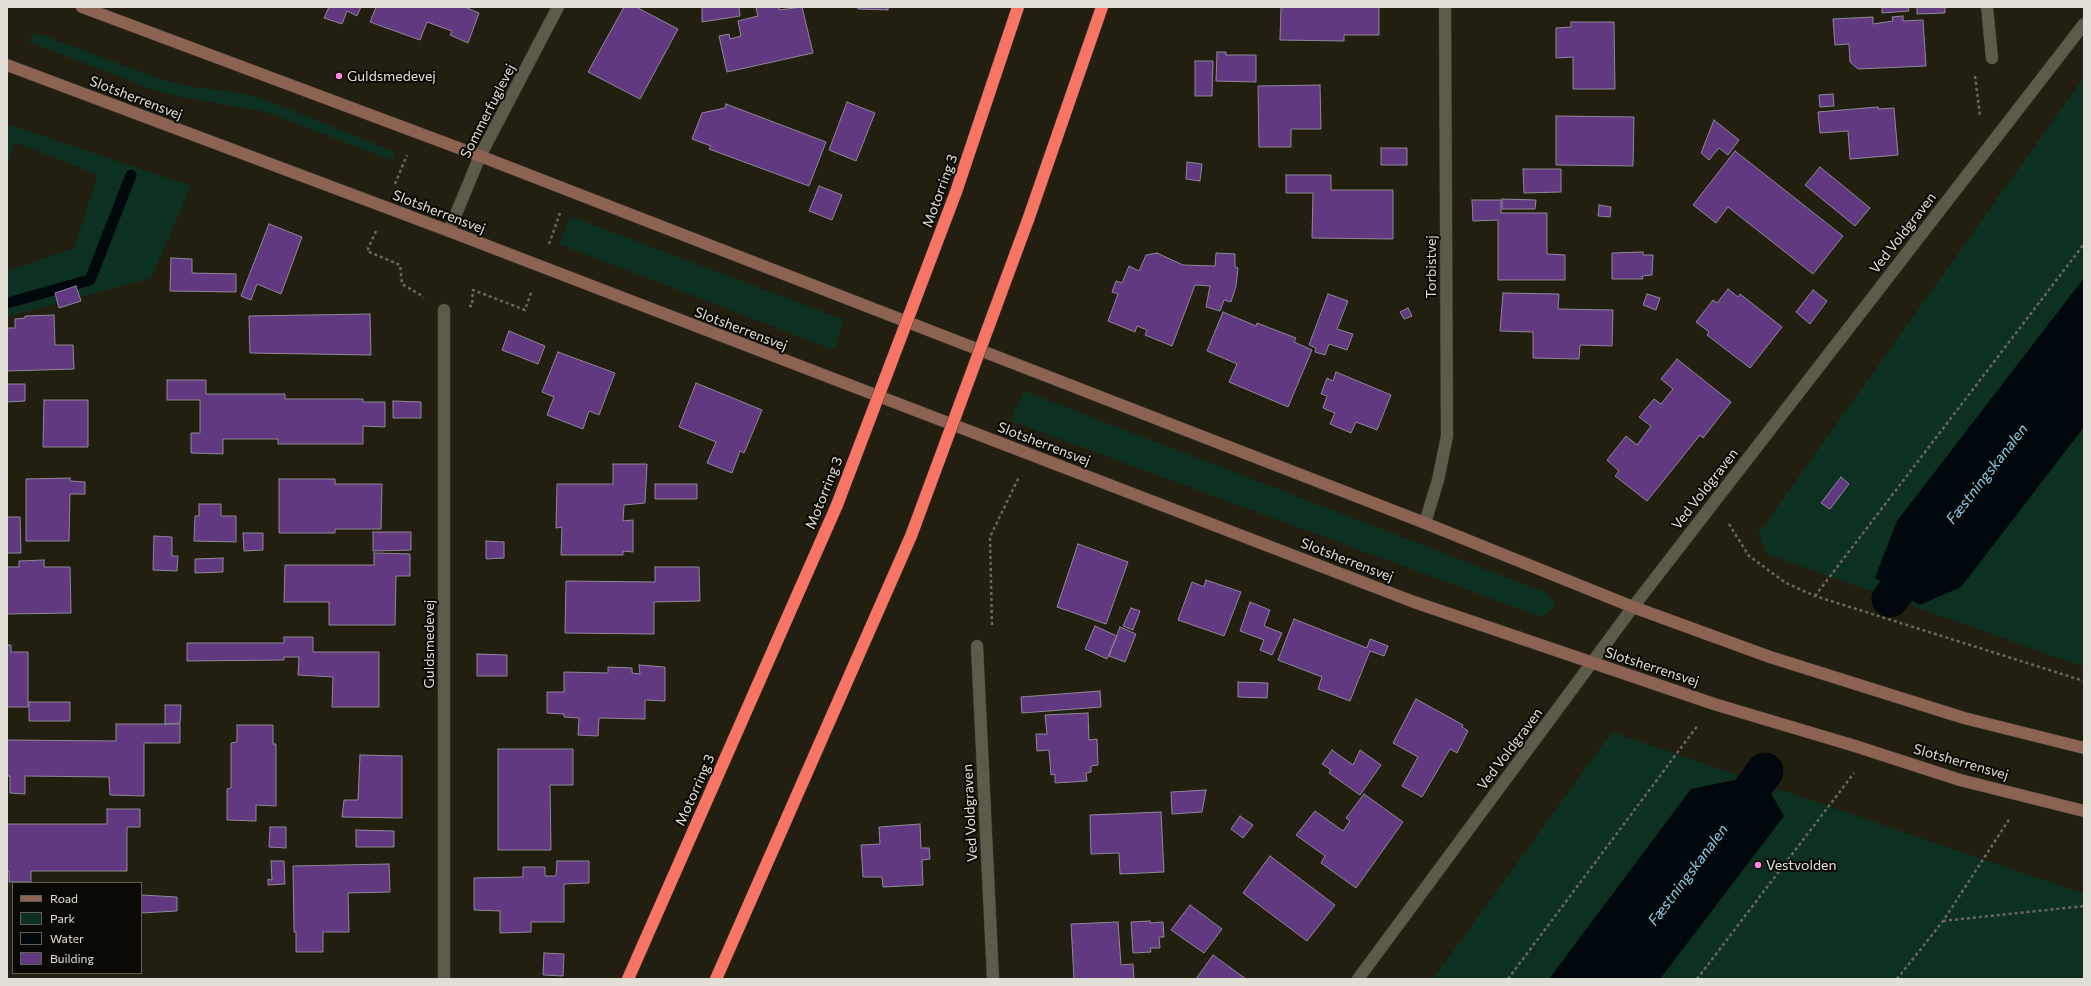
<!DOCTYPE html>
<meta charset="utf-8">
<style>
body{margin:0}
#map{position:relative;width:2091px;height:986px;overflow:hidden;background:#231f10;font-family:Commissioner,sans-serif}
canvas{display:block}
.frame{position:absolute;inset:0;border:8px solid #e2e0d6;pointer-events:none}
.legend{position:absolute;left:12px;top:882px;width:130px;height:92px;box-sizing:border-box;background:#0a0904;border:1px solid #605f58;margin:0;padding:5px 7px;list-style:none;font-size:12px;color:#e2e0d6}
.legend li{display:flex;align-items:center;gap:8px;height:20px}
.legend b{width:20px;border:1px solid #605f58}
</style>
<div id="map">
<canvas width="2091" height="986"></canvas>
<div class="frame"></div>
<ul class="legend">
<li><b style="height:5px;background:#8c6251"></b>Road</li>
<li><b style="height:11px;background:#0d3120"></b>Park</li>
<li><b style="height:11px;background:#00070d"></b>Water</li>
<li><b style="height:11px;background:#603981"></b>Building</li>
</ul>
</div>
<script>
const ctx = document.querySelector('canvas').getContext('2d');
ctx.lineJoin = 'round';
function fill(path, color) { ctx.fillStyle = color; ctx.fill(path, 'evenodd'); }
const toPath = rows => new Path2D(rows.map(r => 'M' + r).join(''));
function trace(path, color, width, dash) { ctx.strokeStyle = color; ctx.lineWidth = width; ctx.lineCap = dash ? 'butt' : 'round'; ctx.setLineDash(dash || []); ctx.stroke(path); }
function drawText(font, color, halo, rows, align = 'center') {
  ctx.font = font + ' Commissioner,sans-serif'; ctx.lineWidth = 4; ctx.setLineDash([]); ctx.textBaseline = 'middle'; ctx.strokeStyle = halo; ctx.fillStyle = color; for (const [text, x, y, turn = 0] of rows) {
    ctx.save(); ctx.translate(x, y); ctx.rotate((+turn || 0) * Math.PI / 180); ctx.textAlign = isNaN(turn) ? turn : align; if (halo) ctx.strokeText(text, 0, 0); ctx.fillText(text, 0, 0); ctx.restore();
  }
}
const green = toPath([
 [34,32,157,78,192,87,227,91,256,97,281,106,395,152,391,160,266,112,181,97,154,90,29,42],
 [2084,77,2084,667,1767,554,1758,534],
 [7,124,191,186,151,278,7,317,7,271,74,248,98,175,15,142,7,163],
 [570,216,844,320,834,350,559,244],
 [1024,391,1547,593,1556,606,1541,617,1011,421],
 [1612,732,2084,894,2084,979,1433,979]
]);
const water = toPath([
 [2084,278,2084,427,1961,587,1920,605,1875,578,1897,521],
 [1740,779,1769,790,1784,816,1660,979,1549,979,1691,789]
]);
const stream = toPath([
 [7,303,90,280,131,175]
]);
const canal = toPath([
 [1890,599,1928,550],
 [1725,825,1765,771]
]);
const building = toPath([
 [329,7,361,7,357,16,347,11,342,24,324,18,329,7],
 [376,7,465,7,479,13,468,43,450,35,452,31,427,22,420,40,370,22,376,7],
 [624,7,636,7,678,29,640,99,588,72,624,7],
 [702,7,739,7,740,16,702,22,702,7],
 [760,7,779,7,779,10,802,7,813,53,727,72,719,36,729,34,730,39,741,36,738,21,758,16,756,8,760,7],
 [858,7,888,7,888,10,858,9,858,7],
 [1281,7,1379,7,1379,35,1344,35,1344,41,1280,40,1281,7],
 [1882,7,1908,7,1909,11,1882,13,1882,7],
 [1917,7,1945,7,1945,13,1917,14,1917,7],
 [1903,16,1903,21,1923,20,1926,66,1858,69,1850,62,1849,44,1835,45,1833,19,1873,17,1873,24,1893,21,1892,17,1903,16],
 [1571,22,1614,22,1615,89,1573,89,1573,57,1556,58,1556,28,1571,27,1571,22],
 [1217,52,1226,52,1226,55,1256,55,1256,82,1216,81,1217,52],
 [1195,61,1213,61,1212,96,1195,96,1195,61],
 [1320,85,1321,129,1291,129,1291,147,1259,147,1258,86,1320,85],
 [1833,94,1834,106,1820,107,1819,95,1833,94],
 [847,102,875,113,856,161,829,150,847,102],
 [726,104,826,142,809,186,709,149,711,146,692,139,702,113,725,108,726,104],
 [1878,107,1878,109,1894,108,1898,155,1850,159,1848,131,1820,133,1818,112,1878,107],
 [1556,116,1634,117,1633,166,1556,165,1556,116],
 [1714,120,1739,140,1728,155,1719,148,1709,160,1701,153,1714,120],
 [1381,148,1407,148,1407,165,1381,165,1381,148],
 [1735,151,1843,236,1813,274,1728,207,1716,223,1693,205,1735,151],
 [1187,162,1202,164,1200,181,1186,179,1187,162],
 [1820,167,1870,208,1855,226,1805,185,1820,167],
 [1523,169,1561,169,1561,192,1524,193,1523,169],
 [1286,175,1331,175,1331,190,1393,190,1393,239,1312,238,1313,193,1286,193,1286,175],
 [819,186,842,195,832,220,809,211,819,186],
 [1502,199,1536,200,1535,209,1502,209,1502,199],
 [1472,200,1501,200,1501,213,1547,213,1547,254,1565,255,1565,280,1498,280,1498,220,1473,221,1472,200],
 [1599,205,1611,207,1610,217,1598,216,1599,205],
 [269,224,302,237,281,294,257,284,251,300,241,296,269,224],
 [1643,252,1643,255,1653,255,1652,275,1642,276,1643,279,1612,279,1612,253,1643,252],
 [1157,253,1183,265,1215,266,1216,253,1235,254,1235,267,1238,268,1236,286,1231,302,1224,300,1220,311,1206,307,1210,286,1195,285,1172,346,1145,335,1147,330,1137,326,1135,332,1108,321,1118,294,1112,292,1116,281,1122,283,1129,266,1139,271,1146,255,1157,253],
 [171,258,192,259,192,273,236,274,236,292,170,291,171,258],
 [76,286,81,301,59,308,55,293,76,286],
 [1728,289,1738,297,1740,294,1782,327,1750,368,1707,335,1709,332,1696,322,1713,300,1717,303,1728,289],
 [1813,290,1827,301,1810,324,1796,312,1813,290],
 [1503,293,1559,294,1558,309,1613,310,1612,346,1580,345,1579,359,1533,358,1533,332,1500,331,1503,293],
 [1328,294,1348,301,1337,329,1353,334,1347,350,1329,344,1325,355,1315,352,1316,348,1309,345,1328,294],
 [1647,294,1660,298,1656,310,1643,305,1647,294],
 [1408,308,1412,316,1404,319,1400,312,1408,308],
 [1223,312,1256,326,1257,323,1296,338,1294,342,1312,350,1288,407,1229,382,1237,364,1207,351,1223,312],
 [370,314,371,355,250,353,249,316,370,314],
 [54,315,55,345,73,345,74,369,7,371,7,328,15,328,15,319,25,318,25,316,54,315],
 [509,331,545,346,538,364,502,350,509,331],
 [558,352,615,373,599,415,589,411,583,429,547,415,554,397,542,392,558,352],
 [1677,359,1731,402,1703,438,1700,435,1647,501,1615,476,1619,471,1607,460,1626,436,1637,445,1651,426,1639,417,1654,399,1661,404,1673,389,1661,379,1677,359],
 [1336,372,1391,395,1377,430,1356,422,1351,433,1330,424,1335,413,1323,408,1327,396,1321,394,1327,378,1333,381,1336,372],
 [167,380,206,380,206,394,285,394,285,399,363,399,363,402,385,402,385,427,363,426,363,444,278,444,278,439,223,439,223,454,191,453,191,433,200,433,200,400,167,400,167,380],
 [696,383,762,410,744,453,740,451,732,473,707,463,716,442,679,427,696,383],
 [7,384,25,384,25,401,7,402,7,384],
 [44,400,88,400,88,447,43,447,44,400],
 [393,401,421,402,421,418,393,418,393,401],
 [613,464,647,464,645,503,624,505,623,521,633,520,633,552,623,551,623,555,561,555,562,527,556,528,557,484,613,484,613,464],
 [1841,477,1849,484,1830,509,1821,503,1841,477],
 [70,478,70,481,85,482,85,494,70,494,69,541,26,541,26,479,70,478],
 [279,479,335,479,335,484,382,484,381,529,335,529,335,533,279,533,279,479],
 [655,484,697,484,697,499,655,499,655,484],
 [199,504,221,504,221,516,236,516,236,542,194,541,195,516,199,516,199,504],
 [7,517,20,517,21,553,7,553,7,517],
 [373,532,411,532,411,550,373,551,373,532],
 [243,533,263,533,263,550,244,551,243,533],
 [154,536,172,537,172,556,178,556,177,571,153,570,154,536],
 [486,541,504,542,504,558,486,559,486,541],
 [1078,544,1128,562,1106,624,1057,607,1078,544],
 [374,553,410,554,410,576,396,576,395,625,329,625,329,602,284,602,285,565,374,565,374,553],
 [223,558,223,572,195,573,195,559,223,558],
 [44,560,44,567,70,567,71,613,7,614,7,567,19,567,19,561,44,560],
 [655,567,699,567,700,601,654,602,654,634,565,633,566,581,655,582,655,567],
 [1206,580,1241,592,1224,636,1178,620,1192,582,1204,587,1206,580],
 [1250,602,1270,610,1264,626,1282,633,1272,655,1260,650,1264,640,1240,631,1250,602],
 [1131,608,1140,611,1133,630,1123,626,1131,608],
 [1294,619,1367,648,1370,639,1388,646,1384,656,1370,651,1350,701,1318,689,1322,677,1278,660,1294,619],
 [1095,626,1117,636,1107,659,1085,649,1095,626],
 [1120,627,1136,634,1125,662,1109,656,1120,627],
 [284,637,313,637,313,652,379,652,379,707,332,707,333,677,298,675,299,657,284,657,284,660,187,661,187,643,284,643,284,637],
 [7,645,11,645,11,652,28,652,28,707,7,707,7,645],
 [477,654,507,655,507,676,477,676,477,654],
 [639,665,665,667,665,701,645,700,645,719,599,718,598,736,578,735,579,718,564,717,564,714,547,713,547,692,564,692,564,672,608,673,608,667,632,668,632,673,640,674,639,665],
 [1238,682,1268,683,1267,698,1238,697,1238,682],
 [1100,691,1101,707,1022,713,1021,697,1100,691],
 [1416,699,1463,725,1462,727,1468,731,1457,753,1450,749,1422,797,1402,786,1418,757,1393,743,1416,699],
 [29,702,70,702,70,721,29,721,29,702],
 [165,705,181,705,180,723,165,724,165,705],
 [1088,713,1089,740,1097,739,1098,765,1091,766,1091,772,1086,773,1087,781,1055,783,1055,774,1051,775,1049,750,1037,751,1036,734,1047,734,1045,715,1088,713],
 [116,724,180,724,180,743,144,743,144,796,110,795,109,777,25,776,25,794,10,793,10,776,7,776,7,740,116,741,116,724],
 [237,725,273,725,273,744,276,744,276,806,256,805,256,821,227,820,227,789,231,788,231,743,237,742,237,725],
 [498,749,573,749,573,785,550,785,551,850,498,850,498,749],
 [1332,750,1353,765,1360,750,1381,765,1360,795,1329,773,1331,770,1322,764,1332,750],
 [360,755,402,756,402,818,342,817,344,800,358,800,360,755],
 [1206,790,1202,812,1172,814,1171,792,1206,790],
 [1364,794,1403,822,1356,888,1321,863,1325,856,1296,835,1315,811,1343,831,1350,821,1346,818,1364,794],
 [107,809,140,809,140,827,127,827,127,871,31,871,31,882,9,882,9,871,7,871,7,824,107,824,107,809],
 [1161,812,1164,872,1120,874,1119,853,1091,854,1090,815,1161,812],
 [1240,816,1253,825,1243,838,1231,829,1240,816],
 [920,824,921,848,929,848,930,859,922,860,923,885,883,887,882,877,863,877,861,845,880,844,879,827,920,824],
 [270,827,286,827,286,848,269,847,270,827],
 [356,830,394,831,394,847,356,847,356,830],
 [1270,856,1335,905,1307,941,1243,893,1270,856],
 [271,861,284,861,285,884,268,885,268,879,272,880,271,861],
 [557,861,589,861,589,883,564,884,564,922,531,922,531,932,500,933,500,911,474,910,474,878,523,877,523,867,545,867,545,876,556,876,557,861],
 [389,864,390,892,348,893,349,932,323,932,323,952,296,952,296,932,294,932,293,866,389,864],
 [141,895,177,897,177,911,141,913,141,895],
 [1190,905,1222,929,1204,953,1171,930,1190,905],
 [1150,921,1150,923,1163,922,1164,937,1159,937,1160,948,1150,948,1151,952,1133,953,1131,922,1150,921],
 [1118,922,1121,965,1133,964,1134,979,1074,979,1071,924,1118,922],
 [544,953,564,954,563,976,543,975,544,953],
 [1213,955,1246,979,1196,979,1213,955]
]);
const path = toPath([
 [1975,76,1980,115],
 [395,184,407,155],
 [376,231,367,251,400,265,402,284,424,297],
 [549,244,560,213],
 [469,306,472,306,473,290,525,310,532,290],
 [1729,524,1749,556,1786,583,1815,596,2084,681],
 [1815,596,2084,244],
 [992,625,990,537,1019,477],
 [1943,921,2084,906],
 [1508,979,1698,725],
 [1697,979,1854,773],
 [1897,979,1943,921,2010,818]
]);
const street = toPath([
 [1987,7,1992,58],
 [449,231,480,156,558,7],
 [1425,523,1438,480,1447,436,1445,7],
 [977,646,993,979],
 [444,979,444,310],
 [1358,979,1633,607,2084,24]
]);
const secondary = toPath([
 [82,7,480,156,1425,523,1633,607,1770,657,1964,718,2084,748],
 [7,65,449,231,1414,602,1714,704,1855,746,1960,780,2084,811]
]);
const highway = toPath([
 [956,192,1018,7],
 [1028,220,1102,7],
 [628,979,837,505],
 [716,979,911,536]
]);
const highwayBridge = toPath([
 [837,505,956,192],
 [911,536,1028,220]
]);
const markers = [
 [339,76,4,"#fe86e0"],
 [1758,865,4,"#fe86e0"]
];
const poiNames = [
 ["Guldsmedevej",347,76],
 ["Vestvolden",1766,865]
];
const streetNames = [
 ["Slotsherrensvej",136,98,21],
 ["Sommerfuglevej",488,111,-63],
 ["Motorring 3",940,191,-70],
 ["Slotsherrensvej",439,212,21],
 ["Ved Voldgraven",1903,233,-52],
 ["Torbistvej",1431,267,-90],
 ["Slotsherrensvej",741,329,21],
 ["Slotsherrensvej",1044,444,21],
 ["Ved Voldgraven",1705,489,-52],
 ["Motorring 3",824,493,-68],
 ["Slotsherrensvej",1347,560,21],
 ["Guldsmedevej",429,644,-90],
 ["Slotsherrensvej",1652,667,18],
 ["Ved Voldgraven",1510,749,-53],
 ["Slotsherrensvej",1961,762,16],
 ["Motorring 3",695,790,-66],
 ["Ved Voldgraven",970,813,-93]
];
const waterNames = [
 ["Fæstningskanalen",1987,474,-52],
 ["Fæstningskanalen",1688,875,-53]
];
fill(green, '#0d3120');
fill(water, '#00070d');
trace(stream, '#00070d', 11);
trace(canal, '#00070d', 37);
fill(building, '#603981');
trace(building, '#8f8797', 1);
trace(street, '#3b3830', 13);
trace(secondary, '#3b3830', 13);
trace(highway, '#3b3830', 13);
trace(path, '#6b685b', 2.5, [3, 3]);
trace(street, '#5e5a49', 12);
trace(secondary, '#8c6251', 12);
trace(highway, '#f87565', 12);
trace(highwayBridge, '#3b3830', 13, []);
trace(highwayBridge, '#f87565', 12);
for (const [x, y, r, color] of markers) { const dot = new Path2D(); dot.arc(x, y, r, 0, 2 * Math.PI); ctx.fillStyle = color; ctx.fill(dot); trace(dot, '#0a0904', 1.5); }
drawText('14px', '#e2e0d6', '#0a0904', poiNames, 'left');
drawText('14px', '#e2e0d6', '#0a0904', streetNames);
drawText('italic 15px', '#83ccf3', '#0a0904', waterNames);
</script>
